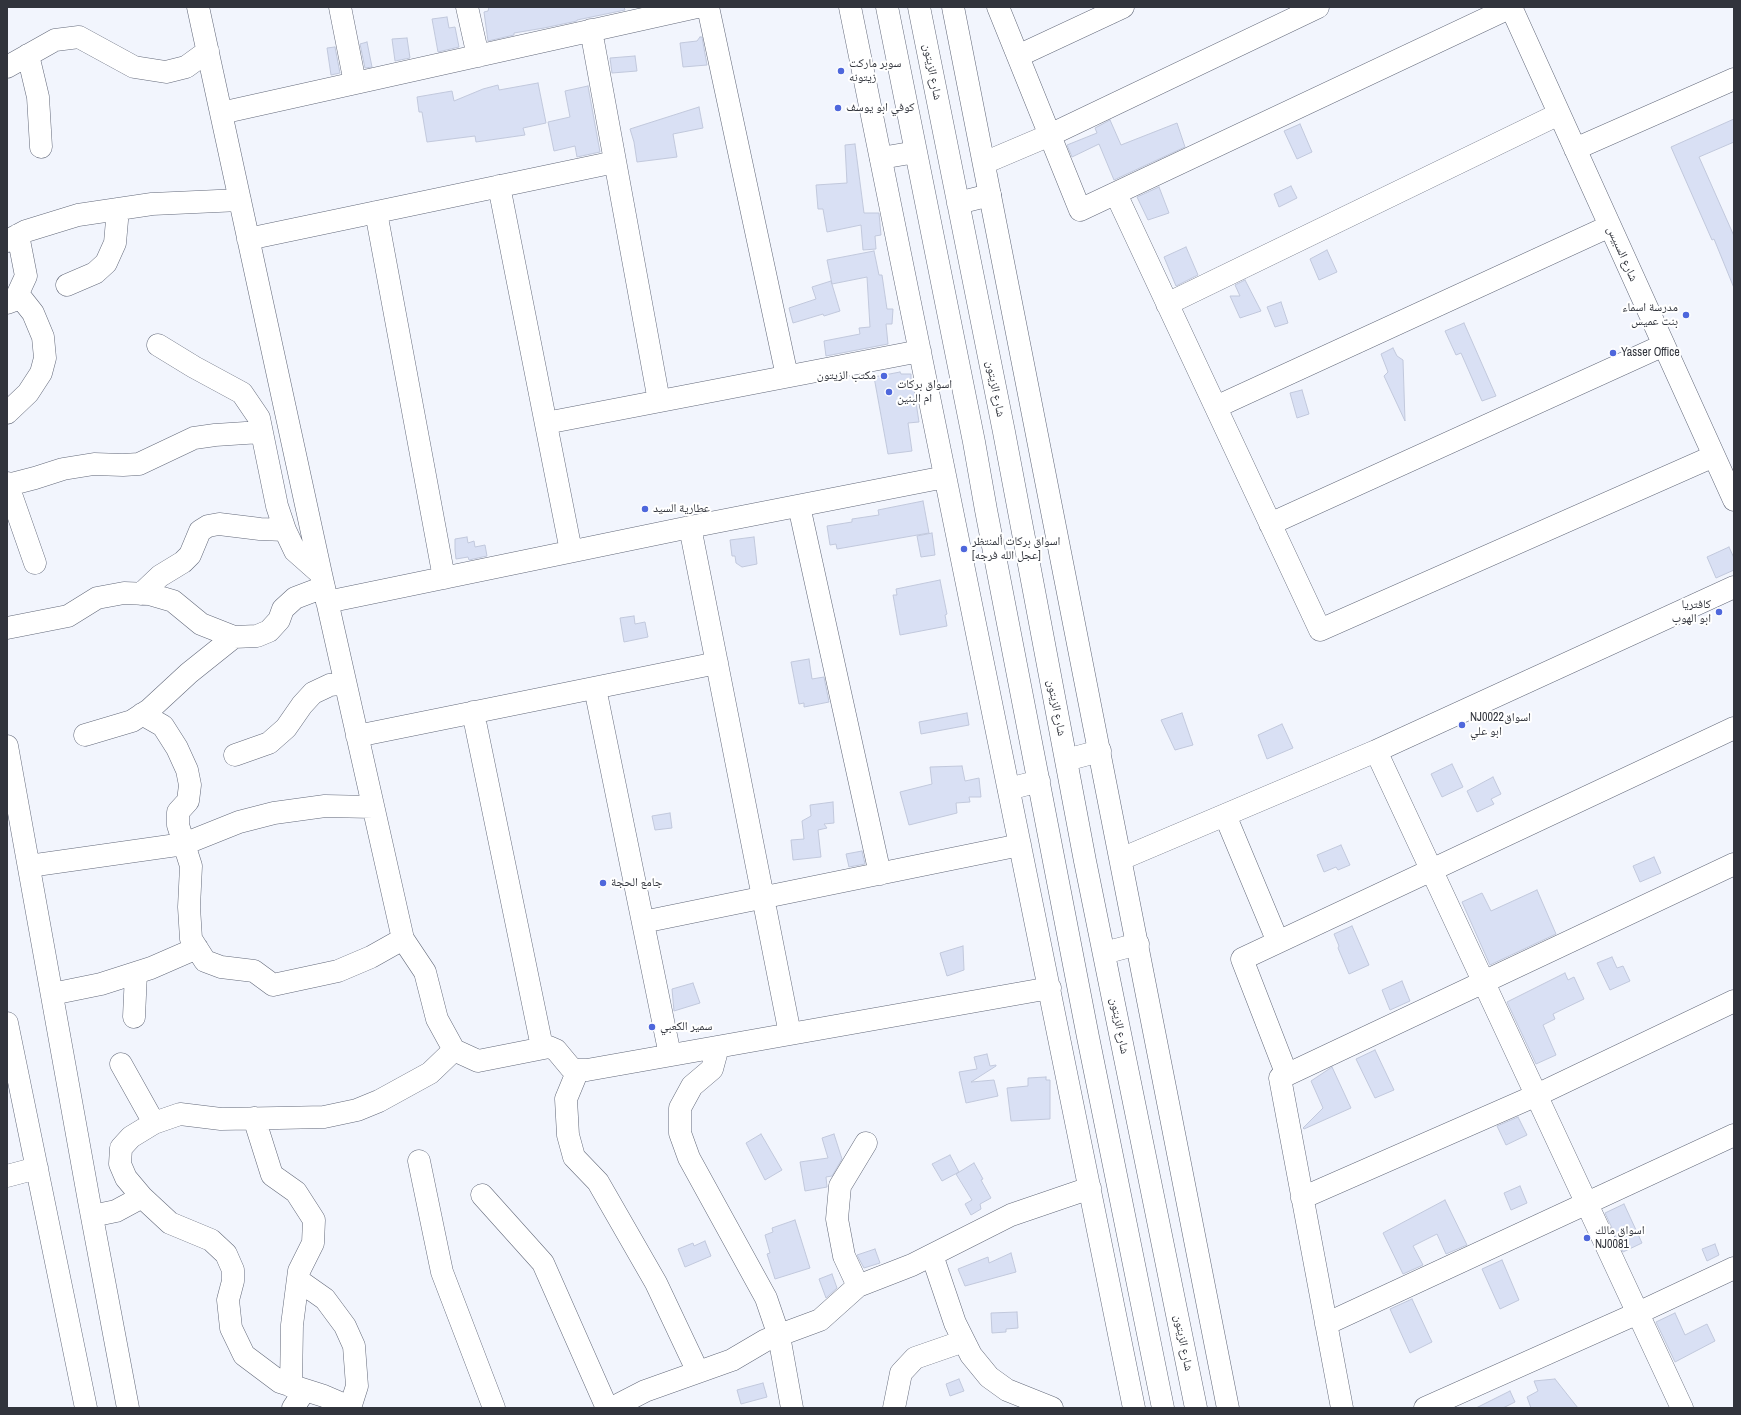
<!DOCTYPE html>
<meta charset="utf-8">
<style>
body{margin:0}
#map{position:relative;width:1741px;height:1415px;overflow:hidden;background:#f2f5fd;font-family:"Archivo Narrow",sans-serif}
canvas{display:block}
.frame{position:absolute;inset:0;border:8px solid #31343c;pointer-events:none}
</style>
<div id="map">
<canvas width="1741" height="1415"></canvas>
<div class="frame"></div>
</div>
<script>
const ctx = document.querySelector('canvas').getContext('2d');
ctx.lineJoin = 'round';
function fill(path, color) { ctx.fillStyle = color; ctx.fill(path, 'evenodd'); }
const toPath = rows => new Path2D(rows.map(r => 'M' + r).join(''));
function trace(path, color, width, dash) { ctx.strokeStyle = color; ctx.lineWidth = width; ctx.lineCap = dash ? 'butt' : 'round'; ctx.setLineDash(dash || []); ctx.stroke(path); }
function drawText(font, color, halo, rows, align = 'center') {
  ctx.font = font + ' "Archivo Narrow","Noto Naskh Arabic",sans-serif'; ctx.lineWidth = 4; ctx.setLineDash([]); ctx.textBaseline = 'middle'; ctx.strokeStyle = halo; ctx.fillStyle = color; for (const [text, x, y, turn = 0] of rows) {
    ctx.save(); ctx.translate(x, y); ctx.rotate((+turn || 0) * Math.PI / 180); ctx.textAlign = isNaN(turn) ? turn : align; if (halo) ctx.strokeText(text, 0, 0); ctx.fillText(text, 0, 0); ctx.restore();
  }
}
const building = toPath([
 [489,7,624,7,625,10,577,20,577,21,544,28,514,33,514,35,488,41,484,12,488,11,489,7],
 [447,17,449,28,455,27,459,47,438,52,432,19,447,17],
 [700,37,702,37,707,65,683,67,680,43,697,41,700,37],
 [407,38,410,58,395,61,392,39,407,38],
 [367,42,372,67,365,68,360,44,367,42],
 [335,47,340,73,331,75,327,48,335,47],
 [635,56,637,71,612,73,610,58,635,56],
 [538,83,546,123,523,128,525,135,476,142,475,136,427,142,422,112,419,112,417,97,452,91,454,101,483,89,498,85,499,90,538,83],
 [588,86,600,152,577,157,575,146,554,151,548,122,570,117,565,91,588,86],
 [699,107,703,128,673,134,677,157,637,162,634,142,630,129,699,107],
 [1734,119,1734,142,1699,157,1734,236,1734,288,1714,239,1712,240,1671,147,1734,119],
 [1110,120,1121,145,1177,123,1185,147,1114,180,1099,144,1072,157,1067,145,1097,133,1095,128,1110,120],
 [1300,124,1312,152,1297,159,1284,131,1300,124],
 [855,144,864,213,879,213,881,235,875,236,876,249,863,250,861,225,827,232,823,209,818,209,816,185,847,183,845,145,855,144],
 [1291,186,1297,198,1279,207,1274,194,1291,186],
 [1159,187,1169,213,1148,220,1137,197,1159,187],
 [1186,247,1198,275,1176,286,1164,257,1186,247],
 [1327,250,1337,272,1319,280,1310,259,1327,250],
 [874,251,879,275,882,275,887,309,893,309,892,324,886,324,888,344,826,356,824,341,860,334,859,328,870,327,867,277,832,284,827,260,874,251],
 [1245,280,1261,311,1240,318,1230,296,1240,296,1235,285,1245,280],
 [831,281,840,311,824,316,823,314,793,323,789,308,816,299,812,287,831,281],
 [1281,302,1288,323,1275,327,1267,307,1281,302],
 [1464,323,1496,396,1482,401,1461,353,1456,355,1445,331,1464,323],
 [1393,348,1397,356,1403,360,1405,421,1384,376,1388,372,1381,354,1393,348],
 [900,372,901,374,911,374,911,383,913,383,919,422,908,423,912,451,888,454,874,377,900,372],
 [1302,390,1309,414,1297,418,1290,393,1302,390],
 [923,501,929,533,837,549,836,544,830,545,827,526,852,522,852,519,879,515,878,510,923,501],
 [932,533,935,555,921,557,917,536,932,533],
 [467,537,468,543,474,541,475,547,485,545,487,556,469,560,468,557,456,559,455,550,455,539,467,537],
 [754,537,757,564,742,567,736,563,735,556,732,556,730,540,754,537],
 [1729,547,1734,558,1734,570,1716,578,1707,557,1729,547],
 [940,580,947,614,945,615,947,626,900,635,893,595,897,595,896,589,940,580],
 [634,616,635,624,645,622,648,637,624,642,620,618,634,616],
 [809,659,812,679,824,677,829,702,804,707,804,703,799,704,791,662,809,659],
 [967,713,969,725,921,734,919,722,967,713],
 [1182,713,1193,745,1175,750,1161,720,1182,713],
 [1282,724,1293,748,1267,759,1258,735,1282,724],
 [1452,764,1463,787,1442,797,1431,774,1452,764],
 [962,766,965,781,979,778,981,797,969,797,970,802,956,803,957,813,909,825,900,792,932,784,930,767,962,766],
 [1493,777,1501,794,1491,799,1494,804,1477,812,1467,791,1493,777],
 [833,802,834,823,824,824,827,828,818,830,821,857,793,860,791,840,804,839,802,821,811,816,810,805,833,802],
 [670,813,672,828,655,830,652,816,670,813],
 [1341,845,1350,865,1338,870,1336,867,1324,872,1317,855,1341,845],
 [862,851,865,864,849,867,846,854,862,851],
 [1654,857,1661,873,1640,882,1633,866,1654,857],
 [1537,890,1556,934,1490,965,1462,902,1482,893,1491,911,1537,890],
 [1352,926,1369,965,1349,974,1338,948,1339,946,1334,934,1352,926],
 [963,946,964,970,947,976,940,953,963,946],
 [1612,957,1617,968,1623,966,1630,981,1610,990,1597,963,1612,957],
 [1565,973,1568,980,1574,977,1584,999,1553,1014,1555,1019,1543,1025,1556,1055,1536,1064,1507,1002,1565,973],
 [1402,981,1410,1001,1390,1010,1382,990,1402,981],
 [693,983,700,1003,674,1011,672,989,693,983],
 [1375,1050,1394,1090,1375,1098,1356,1059,1375,1050],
 [987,1054,990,1066,996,1065,996,1066,971,1082,994,1080,998,1096,966,1103,959,1072,977,1069,974,1057,987,1054],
 [1332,1067,1351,1108,1304,1129,1303,1128,1323,1108,1311,1081,1332,1067],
 [1046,1077,1046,1080,1050,1080,1050,1119,1011,1121,1007,1088,1028,1086,1028,1078,1046,1077],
 [1518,1117,1527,1135,1506,1145,1497,1126,1518,1117],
 [761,1134,782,1170,765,1180,746,1143,761,1134],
 [834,1134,842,1159,832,1176,826,1177,827,1187,805,1191,800,1162,828,1158,822,1138,834,1134],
 [950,1155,959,1172,942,1181,932,1164,950,1155],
 [974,1163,983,1179,981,1180,991,1198,980,1204,981,1209,971,1215,965,1204,972,1200,956,1174,974,1163],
 [1520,1186,1527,1203,1511,1210,1504,1193,1520,1186],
 [1445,1200,1467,1245,1446,1254,1437,1234,1413,1246,1423,1265,1403,1274,1383,1233,1445,1200],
 [1624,1204,1642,1243,1623,1252,1605,1213,1624,1204],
 [795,1220,810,1268,775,1279,767,1254,770,1253,765,1235,773,1232,772,1228,795,1220],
 [705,1241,711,1256,685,1267,678,1249,693,1243,694,1246,705,1241],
 [1715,1244,1719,1255,1707,1261,1702,1249,1715,1244],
 [875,1249,880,1263,864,1268,857,1255,875,1249],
 [1011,1253,1016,1272,965,1286,958,1269,988,1257,989,1263,1011,1253],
 [1502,1260,1519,1300,1500,1309,1482,1269,1502,1260],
 [832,1274,837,1288,826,1298,819,1279,832,1274],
 [1412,1299,1432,1342,1410,1353,1390,1309,1412,1299],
 [1017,1312,1018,1328,1006,1329,1006,1332,992,1333,991,1313,1017,1312],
 [1675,1313,1685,1335,1707,1324,1715,1341,1675,1362,1656,1322,1675,1313],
 [959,1379,964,1391,950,1396,946,1384,959,1379],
 [1555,1379,1578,1408,1531,1408,1527,1397,1538,1391,1534,1381,1555,1379],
 [763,1383,767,1397,741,1404,737,1390,763,1383],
 [1510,1391,1515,1402,1503,1408,1476,1408,1510,1391]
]);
const minor = toPath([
 [198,7,321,574,403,939,425,972,437,1019,454,1050,478,1061,549,1047,556,1050,571,1068,578,1070,587,1070,1050,988],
 [340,7,355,83],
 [467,7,478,56],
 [708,7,787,376],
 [850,7,1134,1408],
 [953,7,1228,1408],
 [998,7,1080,210,1511,7],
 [1511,7,1734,500],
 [591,30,659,401],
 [28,55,38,97,41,147],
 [1018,56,1123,7],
 [7,67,55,40,79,37,134,67,166,72,186,67,208,51],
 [221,113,697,7],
 [1575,149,1734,79],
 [984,163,1050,135,1318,7],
 [499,186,571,551],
 [1116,194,1320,630,1714,456],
 [376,212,444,578],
 [248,239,615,162],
 [7,241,26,231,78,215,152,204,240,200],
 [67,285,95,273,106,263,115,243,118,209],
 [7,303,15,300,26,276,18,235],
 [1167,304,1559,114],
 [158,345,194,367,242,393,259,418,277,506,285,530,295,551,321,574],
 [1216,407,1610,226],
 [7,413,28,393,41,373,45,358,43,337,33,313,18,294],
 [546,423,920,351],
 [7,483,35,563],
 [8,485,35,478,63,469,94,464,123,465,139,464,194,438,215,435,261,432],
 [799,506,880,874],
 [1270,524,1664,345],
 [690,527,790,1034],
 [141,594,160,576,183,562,190,555,200,531,208,526,219,524,260,529,285,530],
 [327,602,690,527,945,477],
 [7,628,68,616,97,598,124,593,149,594,173,601,201,624,234,637,257,636,269,631,279,620,283,609,295,598,324,587],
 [595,688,670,1055],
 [473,712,542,1047],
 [142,714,163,726,177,748,187,770,190,785,188,801,178,812,178,825,191,866,189,907,191,939,205,961,221,967,254,971,273,985,338,971,371,957,403,939],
 [85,735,132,721,149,710,189,673,234,637],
 [357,736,717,663],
 [7,746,89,1201,128,1408],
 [1376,751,1682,1408],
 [235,755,269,743,286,728,302,705,313,693,330,685,345,683],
 [1225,815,1278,942],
 [1121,859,1376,751,1734,587],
 [29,866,184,844,239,822,274,813,325,806,373,807],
 [643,922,1020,845],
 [52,994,101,984,151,968,197,948],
 [134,1017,136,973],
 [7,1023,86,1408],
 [718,1047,712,1069,692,1086,680,1108,680,1133,689,1158,766,1298,779,1336,792,1408],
 [121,1064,154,1123],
 [578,1070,566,1099,568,1135,574,1157,598,1182,656,1283,698,1372],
 [1287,1075,1242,959,1734,728],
 [254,1118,272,1175,296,1192,314,1220,313,1243,299,1271,292,1325,291,1386],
 [419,1161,442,1272,494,1408],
 [7,1176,37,1168],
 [482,1195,543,1263,607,1408],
 [1302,1198,1537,1095,1734,1001],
 [92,1216,116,1211,142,1197],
 [932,1255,955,1323,971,1355,989,1377,1007,1390,1052,1408],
 [298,1280,325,1299,345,1326,354,1346,357,1386,350,1408],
 [858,1286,844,1256,837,1219,840,1186,866,1143],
 [1326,1324,1734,1135],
 [293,1408,305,1390],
 [347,1408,345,1405,324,1396,280,1382,244,1355,231,1328,228,1300,233,1281,233,1270,226,1254,211,1240,170,1223,142,1197,126,1178,120,1164,121,1148,131,1137,154,1123,180,1114,221,1119,278,1118,324,1117,357,1110,379,1101,430,1073,454,1050],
 [612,1408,645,1391,732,1360,766,1340,820,1320,858,1286,912,1265,1011,1215,1090,1188],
 [894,1408,901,1373,915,1358,964,1341],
 [1342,1408,1280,1078,1734,864],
 [1425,1408,1638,1313,1734,1268]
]);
const major = toPath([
 [887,7,974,442,986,510,1088,1037,1163,1408],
 [919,7,1004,432,1085,861,1196,1408],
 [881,158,916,152],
 [958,203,990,195],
 [1066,760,1100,751],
 [1009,789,1039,781],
 [1104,953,1138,944]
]);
const markers = [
 [841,71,4,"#4e67dc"],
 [838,108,4,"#4e67dc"],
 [1686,315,4,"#4e67dc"],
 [1613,353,4,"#4e67dc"],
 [884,376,4,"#4e67dc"],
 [889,392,4,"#4e67dc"],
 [645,509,4,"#4e67dc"],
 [964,549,4,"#4e67dc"],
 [1719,612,4,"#4e67dc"],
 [1462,725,4,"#4e67dc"],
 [603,883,4,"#4e67dc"],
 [652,1027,4,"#4e67dc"],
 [1587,1238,4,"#4e67dc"]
];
const poiNames = [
 ["سوبر ماركت",849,64],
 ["زيتونه",849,78],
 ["كوفي ابو يوسف",846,108],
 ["مدرسة اسماء",1678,308,"right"],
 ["بنت عميس",1678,322,"right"],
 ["Yasser Office",1621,353],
 ["مكتب الزيتون",876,376,"right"],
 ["اسواق بركات",897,385],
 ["ام البنين",897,399],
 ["عطارية السيد",653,509],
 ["اسواق بركات ألمنتظر",972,542],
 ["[عجل الله فرجه]",972,556],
 ["كافتريا",1711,605,"right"],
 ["ابو الهوب",1711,619,"right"],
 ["NJ0022اسواق",1470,718],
 ["ابو علي",1470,732],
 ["جامع الحجة",611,883],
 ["سمير الكعبي",660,1027],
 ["اسواق مالك",1595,1231],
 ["NJ0081",1595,1245]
];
const streetNames = [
 ["شارع الزيتون",932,72,79],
 ["شارع السبيس",1622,254,66],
 ["شارع الزيتون",995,389,79],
 ["شارع الزيتون",1056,708,79],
 ["شارع الزيتون",1119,1026,79],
 ["شارع الزيتون",1183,1343,79]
];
fill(building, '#d9e0f4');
trace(building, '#c1c8dc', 1);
trace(minor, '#63697a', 23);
trace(major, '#63697a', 23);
trace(minor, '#fff', 22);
trace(major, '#fff', 22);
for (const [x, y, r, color] of markers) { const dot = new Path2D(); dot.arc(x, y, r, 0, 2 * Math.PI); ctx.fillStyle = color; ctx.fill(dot); trace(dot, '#fff', 1.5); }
drawText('12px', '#31343c', '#fff', poiNames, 'left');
drawText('12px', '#31343c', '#fff', streetNames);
</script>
